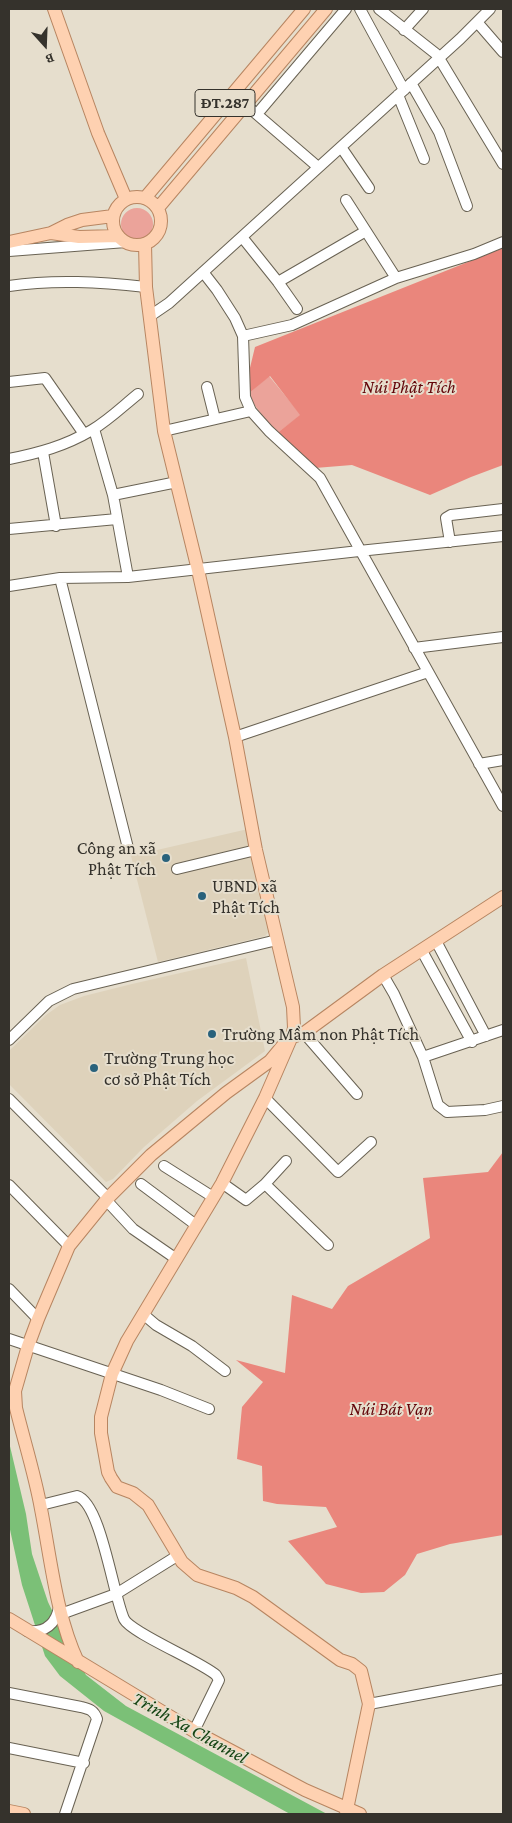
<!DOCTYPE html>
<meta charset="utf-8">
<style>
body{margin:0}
#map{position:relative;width:512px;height:1823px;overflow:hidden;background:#e6decd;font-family:"Crimson Pro",serif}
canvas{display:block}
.frame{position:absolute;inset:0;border:10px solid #35322c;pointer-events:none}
.north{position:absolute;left:20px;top:20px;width:50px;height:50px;-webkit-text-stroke:4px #e6decd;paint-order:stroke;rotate:160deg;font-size:14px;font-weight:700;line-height:20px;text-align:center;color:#35322c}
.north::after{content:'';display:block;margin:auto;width:18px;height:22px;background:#35322c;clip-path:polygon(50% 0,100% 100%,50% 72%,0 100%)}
</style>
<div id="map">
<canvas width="512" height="1823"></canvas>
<div class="frame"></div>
<div class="north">B</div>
</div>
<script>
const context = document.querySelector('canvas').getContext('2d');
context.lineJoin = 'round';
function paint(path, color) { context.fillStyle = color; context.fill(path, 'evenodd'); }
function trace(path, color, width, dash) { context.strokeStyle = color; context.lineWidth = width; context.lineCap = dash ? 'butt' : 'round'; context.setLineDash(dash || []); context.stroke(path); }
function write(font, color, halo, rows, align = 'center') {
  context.font = font + ' "Crimson Pro",serif'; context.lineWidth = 4; context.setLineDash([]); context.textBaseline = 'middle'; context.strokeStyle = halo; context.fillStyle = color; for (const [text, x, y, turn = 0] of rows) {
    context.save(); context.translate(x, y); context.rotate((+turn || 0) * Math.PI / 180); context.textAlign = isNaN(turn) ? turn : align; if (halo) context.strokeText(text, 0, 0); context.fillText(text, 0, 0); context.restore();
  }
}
const built = new Path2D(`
 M248,829L251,843L247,848L250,856L256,862L270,930L265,936L158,962L131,856Z
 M246,958L265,1051L197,1101L144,1147L113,1179L106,1182L9,1084V1051L46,1015L60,1005L84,996L132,984Z`);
const green = new Path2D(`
 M121 224a16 16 0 1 1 32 0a16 16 0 1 1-32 0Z
 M269,376L301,415L276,434L247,395Z`);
const forest = new Path2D(`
 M503,248V465L471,477L430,495L352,465L315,468L276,434L300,415L270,376L247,395L248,376L255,347Z
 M503,1152V1535L450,1544L417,1554L405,1575L384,1592L361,1593L326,1584L288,1541L337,1527L326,1507L277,1504L263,1501L262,1466L237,1459L242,1407L263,1382L236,1360L285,1373L292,1295L332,1309L348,1286L430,1238L423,1178L488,1172Z`);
const water = new Path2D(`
 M9,1442L26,1514L32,1554L48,1602L70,1648L86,1675L126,1706L327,1814H290L104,1711L60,1676L45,1656L22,1585L9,1525Z`);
const minor = new Path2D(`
 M360,9L404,90
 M379,9L440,57
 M477,22L503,52
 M404,30L423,9
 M439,58L503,164
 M411,83L439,132L467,206
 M398,95L424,159
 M246,105L318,167
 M257,114L346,9
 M341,147L369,188
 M346,200L396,278
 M242,237L278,282L297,309
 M9,251L126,242
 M203,272L217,290L235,318L243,336L245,397L251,411L269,431L320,478L503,806
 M278,282L366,231
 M9,286C55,279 100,282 146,287
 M150,316L169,303L460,39L490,9
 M243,336L292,325L396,278L474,254L503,242
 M9,382L45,378L84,434
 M207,387L215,419
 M94,429L113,495L128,577
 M164,431L251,411
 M43,452L56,526
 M9,459C39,453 65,446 92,430C109,420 123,406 138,394
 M113,495L177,482
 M9,529L117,519
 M450,542L446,518L451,515L503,509
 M60,578L128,848
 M9,586L60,578L128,577L359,551L503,536
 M414,648L503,637
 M235,737L428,672
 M479,764L503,760
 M177,869L256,850
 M436,941L486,1036
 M422,951L472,1042
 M383,975L394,994L423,1057L438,1105L447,1112L485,1110L503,1106
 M304,1033L357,1094
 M9,1040L49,1001L73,989L277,940
 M423,1057L503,1030
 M265,1098L338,1172L371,1142
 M9,1099L108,1198
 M164,1166L213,1197
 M222,1183L246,1200L265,1184L286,1161
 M141,1184L196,1225
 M265,1184L328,1245
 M9,1185L69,1246
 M107,1201L133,1229L175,1258
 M9,1289L38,1319
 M143,1314L156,1325L192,1346L225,1371
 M9,1339L161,1390L209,1409
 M41,1505L77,1496C101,1503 113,1595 124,1619C131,1633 200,1661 216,1675L219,1680L194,1731
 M61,1614L116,1594L177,1556
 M27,1631C45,1633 56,1624 59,1607
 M9,1693L81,1707C89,1709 94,1710 97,1719L65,1814
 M369,1704L503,1679
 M9,1748L84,1763`);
const major = new Path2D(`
 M54,9L98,133L126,199
 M113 221a24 24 0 1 1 48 0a24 24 0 1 1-48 0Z
 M145,198L304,9
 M158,208L326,9
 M51,233L79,237L117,236
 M9,242L51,233L67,225L82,220L113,216
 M145,244L146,287L164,431L198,570L235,737L256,850L293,1007L294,1028L292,1036L265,1098L222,1183L127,1341L112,1374L101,1417V1433L108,1472L111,1478L117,1487L133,1493L148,1505L182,1562L197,1575L236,1588L253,1597L340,1660L352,1664L361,1671L369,1704L346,1814
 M9,1619L194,1731L305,1790L360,1814
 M78,1662C56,1615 51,1560 41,1509C35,1475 24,1441 16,1408L15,1391L28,1346L38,1319L69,1246L108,1198L151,1155L226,1093L270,1061L289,1038L304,1033L383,975L503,897
 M9,1811L24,1814`);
const markers = [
 [166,858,5,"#29627c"],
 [202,896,5,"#29627c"],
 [212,1034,5,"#29627c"],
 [94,1068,5,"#29627c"]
];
const shields = [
 [225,103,60]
];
const shieldNames = [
 ["ĐT.287",225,103]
];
const parkNames = [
 ["Núi Phật Tích",409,387],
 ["Núi Bát Vạn",391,1409]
];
const poiNames = [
 ["Công an xã",156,848,"right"],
 ["Phật Tích",156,869,"right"],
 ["UBND xã",212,886],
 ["Phật Tích",212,907],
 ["Trường Mầm non Phật Tích",222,1034],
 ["Trường Trung học",104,1058],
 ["cơ sở Phật Tích",104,1079]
];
const waterNames = [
 ["Trinh Xa Channel",190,1728,29]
];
paint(built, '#ded2bb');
paint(green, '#eba39a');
paint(forest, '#ea867c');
paint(water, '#7bc077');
trace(minor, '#696253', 12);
trace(major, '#b78561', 14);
trace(minor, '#fff', 10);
trace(major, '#fed1b1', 12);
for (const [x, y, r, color] of markers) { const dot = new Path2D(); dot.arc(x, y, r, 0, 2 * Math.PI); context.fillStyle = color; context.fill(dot); trace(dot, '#e6decd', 2); }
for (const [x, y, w] of shields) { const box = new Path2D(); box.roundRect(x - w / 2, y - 13.5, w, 27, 4); context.fillStyle = '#e6decd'; context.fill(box); trace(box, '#35322c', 1); }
write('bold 16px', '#35322c', null, shieldNames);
write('italic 18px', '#63060a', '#e6decd', parkNames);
write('18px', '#35322c', '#e6decd', poiNames, 'left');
write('italic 19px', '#134312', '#e6decd', waterNames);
</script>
